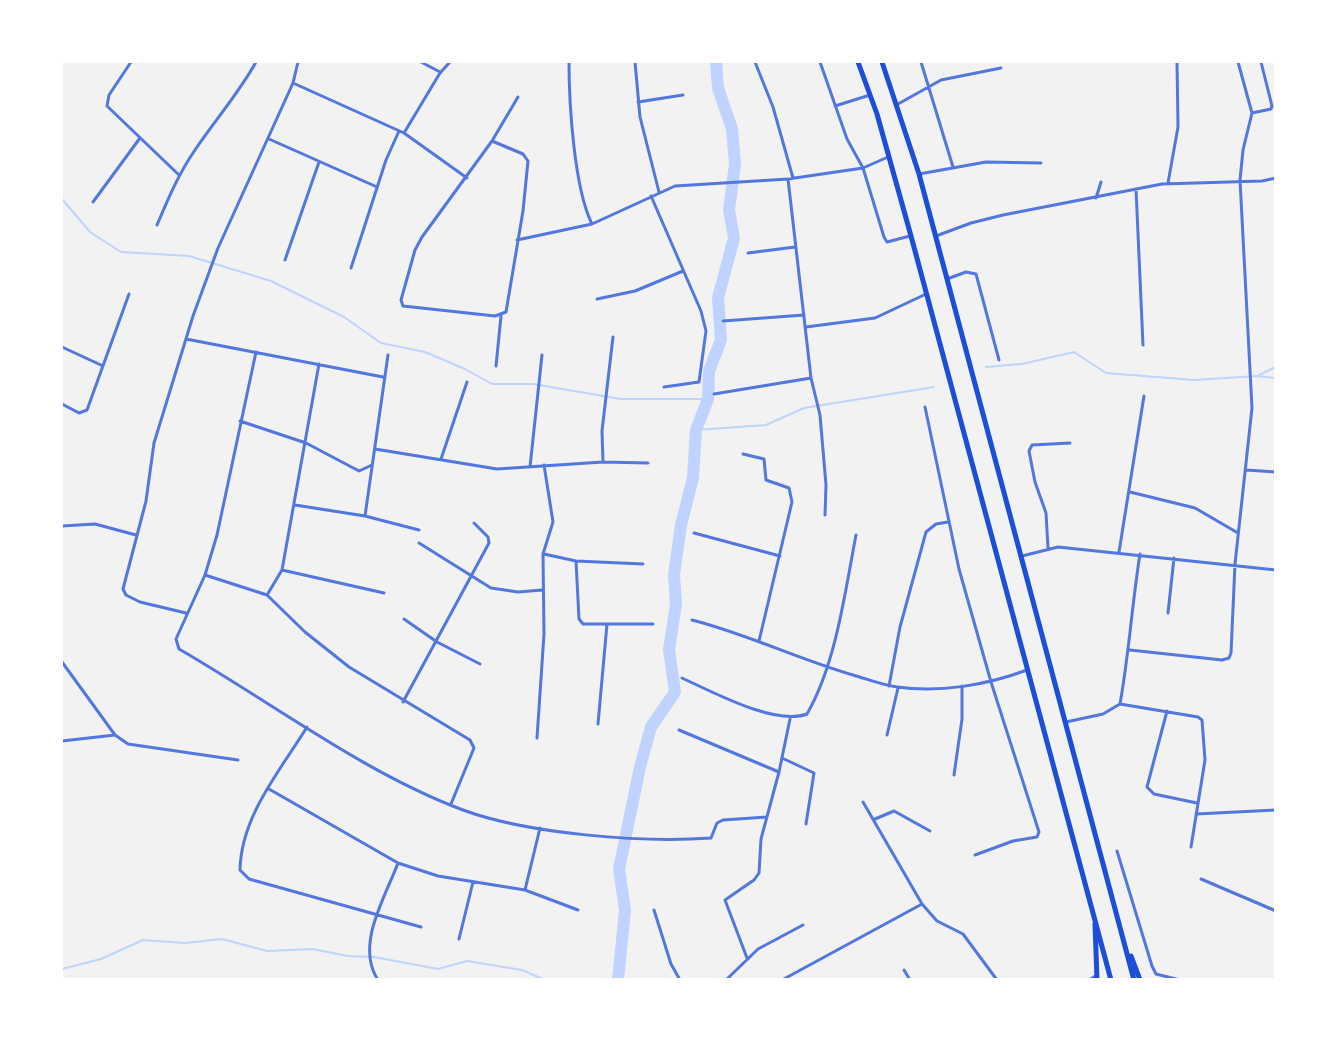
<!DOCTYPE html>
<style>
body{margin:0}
#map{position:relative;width:1337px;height:1041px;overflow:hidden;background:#f2f2f2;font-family:"Crimson Pro",serif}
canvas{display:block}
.frame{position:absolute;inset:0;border:63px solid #fff;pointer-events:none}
</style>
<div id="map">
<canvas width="1337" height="1041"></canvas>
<div class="frame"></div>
</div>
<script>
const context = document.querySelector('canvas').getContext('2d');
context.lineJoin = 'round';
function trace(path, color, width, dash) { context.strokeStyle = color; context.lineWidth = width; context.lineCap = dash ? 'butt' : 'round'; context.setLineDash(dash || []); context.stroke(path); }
const stream = new Path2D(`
 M62,199L90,232L121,252L189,256L271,281L344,317L381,343L425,352L465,369L492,384H533L621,399H708
 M986,367L1022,364L1074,352L1106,373L1194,380L1257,376L1276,378
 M1259,375L1276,367
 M696,430L766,425L804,408L934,387
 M62,969L101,959L143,940L185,943L222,939L267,951L312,949L348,956L374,957L438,969L467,961L522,970L545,980`);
const river = new Path2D(`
 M618,980L625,910L619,869L640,767L651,727L675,692L669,650L676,604L674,575L681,525L693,478L696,430L708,399L709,371L721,340L718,298L734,238L729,210L735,164L732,129L718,88L716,62`);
const minor = new Path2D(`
 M131,62L109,95L107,106L179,175
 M421,62L440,72
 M569,62C569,103 574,188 592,224
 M635,62L640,117L659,192
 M755,62L773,107L793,178
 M820,62L847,139L863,168L884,237L887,242L910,236
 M921,62L953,167
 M1238,62L1252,113
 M293,83L404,133L467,178
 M638,102L683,95
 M898,104L941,80L1001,68
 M835,106L870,95
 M404,133L440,73L450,62
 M269,139L377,187
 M492,141L523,154L528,161L523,211L506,312L495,316L403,306L401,300L415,250L422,237L492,141L518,97
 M919,174L986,162L1041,163
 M788,179L811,378L820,415L826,485L825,515
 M1168,183L1178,127L1177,62
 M1136,189L1143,345
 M651,196L701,311L706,331L699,382L664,387
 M1096,198L1101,182
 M93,202L140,138
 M157,225C168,199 179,173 195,150C215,120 239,93 256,62
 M936,236L971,223L1003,215L1162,184L1262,181L1276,178
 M517,240L592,224L675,186L788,179L863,168L888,157
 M748,253L795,247
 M285,260L319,162
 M351,268L386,160L399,131
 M947,279L966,272L976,274L999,360
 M597,299L635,291L683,271
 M723,321L804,315
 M806,327L875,318L926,294
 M186,339L383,377
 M62,347L103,366
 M256,352L217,535L205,575L176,639L179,649C271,702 364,773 463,810C528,834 642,843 711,838L717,823L723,820L767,817
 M496,366L501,316
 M714,394L811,378
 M62,404L79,413L87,410L129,294
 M925,407L959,569L991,682L1039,832L1037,837L1013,841L975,855
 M240,421L306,443L359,471L372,465
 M375,449L497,469L603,462L648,463
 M743,454L764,459L766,480L789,488L792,502L759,641
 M441,459L467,382
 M603,462L602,431L613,337
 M530,467L542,355
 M1246,470L1276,472
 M1130,492L1195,508L1238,533
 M295,505L365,516L419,530
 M365,516L388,355
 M62,526L95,524L136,535
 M694,533L780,556
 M419,543L491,588L518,592L542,590
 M1048,548L1046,513L1035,482L1029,451L1032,445L1070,443
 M1119,552L1144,396
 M544,554L576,561L643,564
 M1022,556L1058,547L1276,570
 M576,561L579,619L583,624H653
 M282,570L384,593
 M205,575L267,595L305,632L349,667L470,740L474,748L451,804
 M267,595L282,570L319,364
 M186,613L140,602L126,595L123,589L146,501L154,443L193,316L218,248L293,83L298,62
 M1168,613L1174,558
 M404,619L437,642L480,664
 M692,620C747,634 798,659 853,675C867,679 882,685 897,687C940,693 987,685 1027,670
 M1130,650L1222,660L1229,658L1231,653L1235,564L1252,408L1240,180L1243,150L1252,113L1271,109L1272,106L1261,62
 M62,662L115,735
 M682,678C713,692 775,726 807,714C836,664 845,592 856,535
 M889,686L900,627L926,532L936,524L948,522
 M403,702L489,543L488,537L474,523
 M1120,704L1198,717L1202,720L1205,760L1191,847
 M1167,711L1147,787L1154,794L1197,803
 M1066,722L1103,714L1120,704C1129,654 1132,604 1140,554
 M598,724L607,624
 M307,727C280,771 241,816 240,870L249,879L421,927
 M679,730L779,772
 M887,735L898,688
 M537,738L544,634L543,554L553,522L544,465
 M62,741L115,735L128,744L238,760
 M782,758L814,773L806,824
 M954,775L962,719V686
 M269,789L398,863L438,876L525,890L578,910
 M863,802L922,904L937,921L963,934L997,980
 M1196,814L1276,810
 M875,819L894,811L930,831
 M1117,851L1152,966L1156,974L1180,980
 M1201,879L1276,911
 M525,890L540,828
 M654,910L671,964L680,980
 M459,939L473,882
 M747,958L725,900L754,880L759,873L761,839L779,772L790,719
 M904,970L910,980
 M378,980C355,945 385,898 398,863
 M726,980L758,949L803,925
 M782,980L922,904
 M1089,980L1097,975`);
const motorway = new Path2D(`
 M858,62L877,114L911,236L1111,980
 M882,62L919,174L1134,980
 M1095,924L1097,980
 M1131,956L1140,980`);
trace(stream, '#bfd3fe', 2);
trace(river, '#bfd3fe', 12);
trace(minor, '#5277de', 3);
trace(motorway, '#1d4ed8', 5);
</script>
